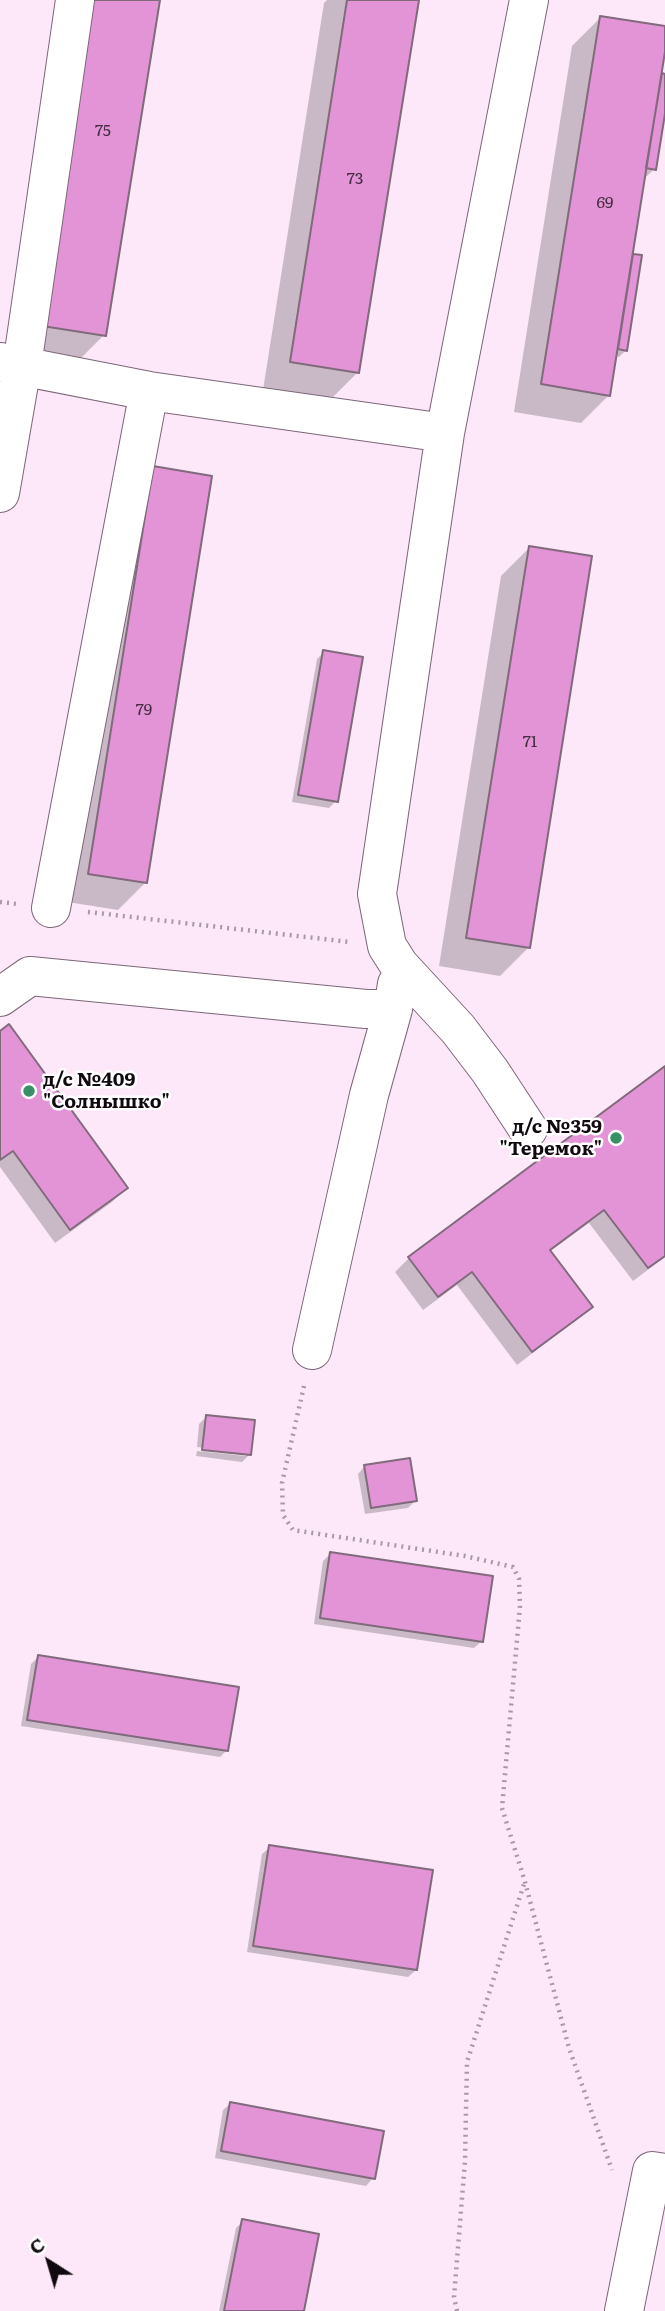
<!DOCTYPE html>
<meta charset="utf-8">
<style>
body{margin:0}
#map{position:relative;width:665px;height:2311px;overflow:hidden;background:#fce8f8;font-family:Literata,serif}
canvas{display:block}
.north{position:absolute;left:14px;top:2227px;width:70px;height:70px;-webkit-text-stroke:5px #fff;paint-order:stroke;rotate:323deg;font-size:19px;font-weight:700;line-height:28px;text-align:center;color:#110910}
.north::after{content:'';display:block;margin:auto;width:24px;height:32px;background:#110910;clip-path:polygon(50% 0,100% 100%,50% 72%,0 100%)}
</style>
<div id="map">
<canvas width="665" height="2311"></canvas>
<div class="north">С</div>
</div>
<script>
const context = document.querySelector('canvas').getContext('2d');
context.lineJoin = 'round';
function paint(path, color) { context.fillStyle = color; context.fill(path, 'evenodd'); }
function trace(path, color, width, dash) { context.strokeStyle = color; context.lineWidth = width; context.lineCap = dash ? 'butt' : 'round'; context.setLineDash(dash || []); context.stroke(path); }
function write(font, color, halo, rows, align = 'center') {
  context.font = font + ' Literata,serif'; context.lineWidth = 5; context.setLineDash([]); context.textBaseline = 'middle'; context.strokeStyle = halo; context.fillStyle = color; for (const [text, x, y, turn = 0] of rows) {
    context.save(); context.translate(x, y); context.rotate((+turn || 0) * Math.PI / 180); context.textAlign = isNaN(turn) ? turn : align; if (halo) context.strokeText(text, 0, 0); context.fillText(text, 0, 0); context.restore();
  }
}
const shadow = new Path2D(`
 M158,0L104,335L76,363L9,352Z
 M327,0H417L358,372L330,400L263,390L324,3Z
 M600,18L665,28L659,78L665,75V103L654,169L647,176L644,175L630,259L634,256L626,350L619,357L615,356L609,395L581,423L514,412L572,46Z
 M153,468L146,882L118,910L61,901Z
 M529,548L528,948L500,976L439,966L501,576Z
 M324,652L336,801L329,808L292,802L317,659Z
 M0,1033L126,1188L112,1202L55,1243L0,1167Z
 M665,1068V1257L633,1281L589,1223L549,1252L590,1306L576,1320L517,1365L457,1285L423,1310L395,1272L409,1258Z
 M206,1417L250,1454L242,1462L196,1456L197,1451L246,1456V1453L197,1447L199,1424Z
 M365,1466L415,1501L408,1508L365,1514L358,1474Z
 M330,1554L482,1641L474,1648L314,1624L323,1561Z
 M38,1657L227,1750L220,1757L21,1726L31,1664Z
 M270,1847L416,1970L408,1977L247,1952L262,1854Z
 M231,2103L373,2178L366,2186L215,2158L223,2110Z
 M243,2221L302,2311H219L236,2228Z`);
const building = new Path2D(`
 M88,0H160L106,336L36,325Z
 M347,0H419L359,373L290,362Z
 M600,16L665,26V52L610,396L541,384Z
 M662,73L665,74V114L656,170L646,168Z
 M633,254L642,255L627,351L618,349Z
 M153,466L212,476L147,883L88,874Z
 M529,546L592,556L530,948L466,938Z
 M323,650L363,657L338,802L298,795Z
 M9,1024L128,1188L70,1230L13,1151L0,1160V1031Z
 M665,1066V1256L648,1268L604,1210L550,1250L593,1307L532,1352L472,1272L438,1297L408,1257Z
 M206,1415L255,1420L251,1455L202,1450Z
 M410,1458L417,1501L371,1508L364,1465Z
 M330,1552L493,1576L483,1642L320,1618Z
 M38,1655L239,1687L228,1751L27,1720Z
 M269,1845L433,1870L417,1970L253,1946Z
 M230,2102L384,2131L375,2179L221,2151Z
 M242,2219L319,2234L304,2311H224Z`);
const path = new Path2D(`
 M0,902L17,904
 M88,912L350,942
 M304,1386L282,1483L283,1515L293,1530L465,1556L513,1567L519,1579L520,1606L502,1808L525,1882L569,2048L612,2170
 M457,2311L454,2297L465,2161L467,2062L524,1884`);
const minor = new Path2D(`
 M0,362L149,391L445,433
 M0,493L22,366L75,0
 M51,908L149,391
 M0,997L30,976L366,1009H393
 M528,1129L490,1071L458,1029L399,965L387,946L377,894L445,433L529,0
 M312,1350L369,1095L393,1009L397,984
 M624,2311L652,2171L665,2173`);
const markers = [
 [29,1091,7,"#389066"],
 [616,1138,7,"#389066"]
];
const numberNames = [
 ["75",103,131],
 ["73",355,179],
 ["69",605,203],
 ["79",144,710],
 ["71",530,742]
];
const poiNames = [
 ["д/с №409",43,1080],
 ["\"Солнышко\"",43,1102],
 ["д/с №359",602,1127,"right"],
 ["\"Теремок\"",602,1149,"right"]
];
paint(shadow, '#0003');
paint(building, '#e294d6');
trace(building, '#806a7c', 2);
trace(minor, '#7c6678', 40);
trace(path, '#a899a6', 4.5, [2, 5]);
trace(minor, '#fff', 38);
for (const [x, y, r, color] of markers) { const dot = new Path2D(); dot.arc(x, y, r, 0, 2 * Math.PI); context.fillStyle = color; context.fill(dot); trace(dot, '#fff', 2.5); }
write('16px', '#452c42', null, numberNames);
write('bold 19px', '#110910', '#fff', poiNames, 'left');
</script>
